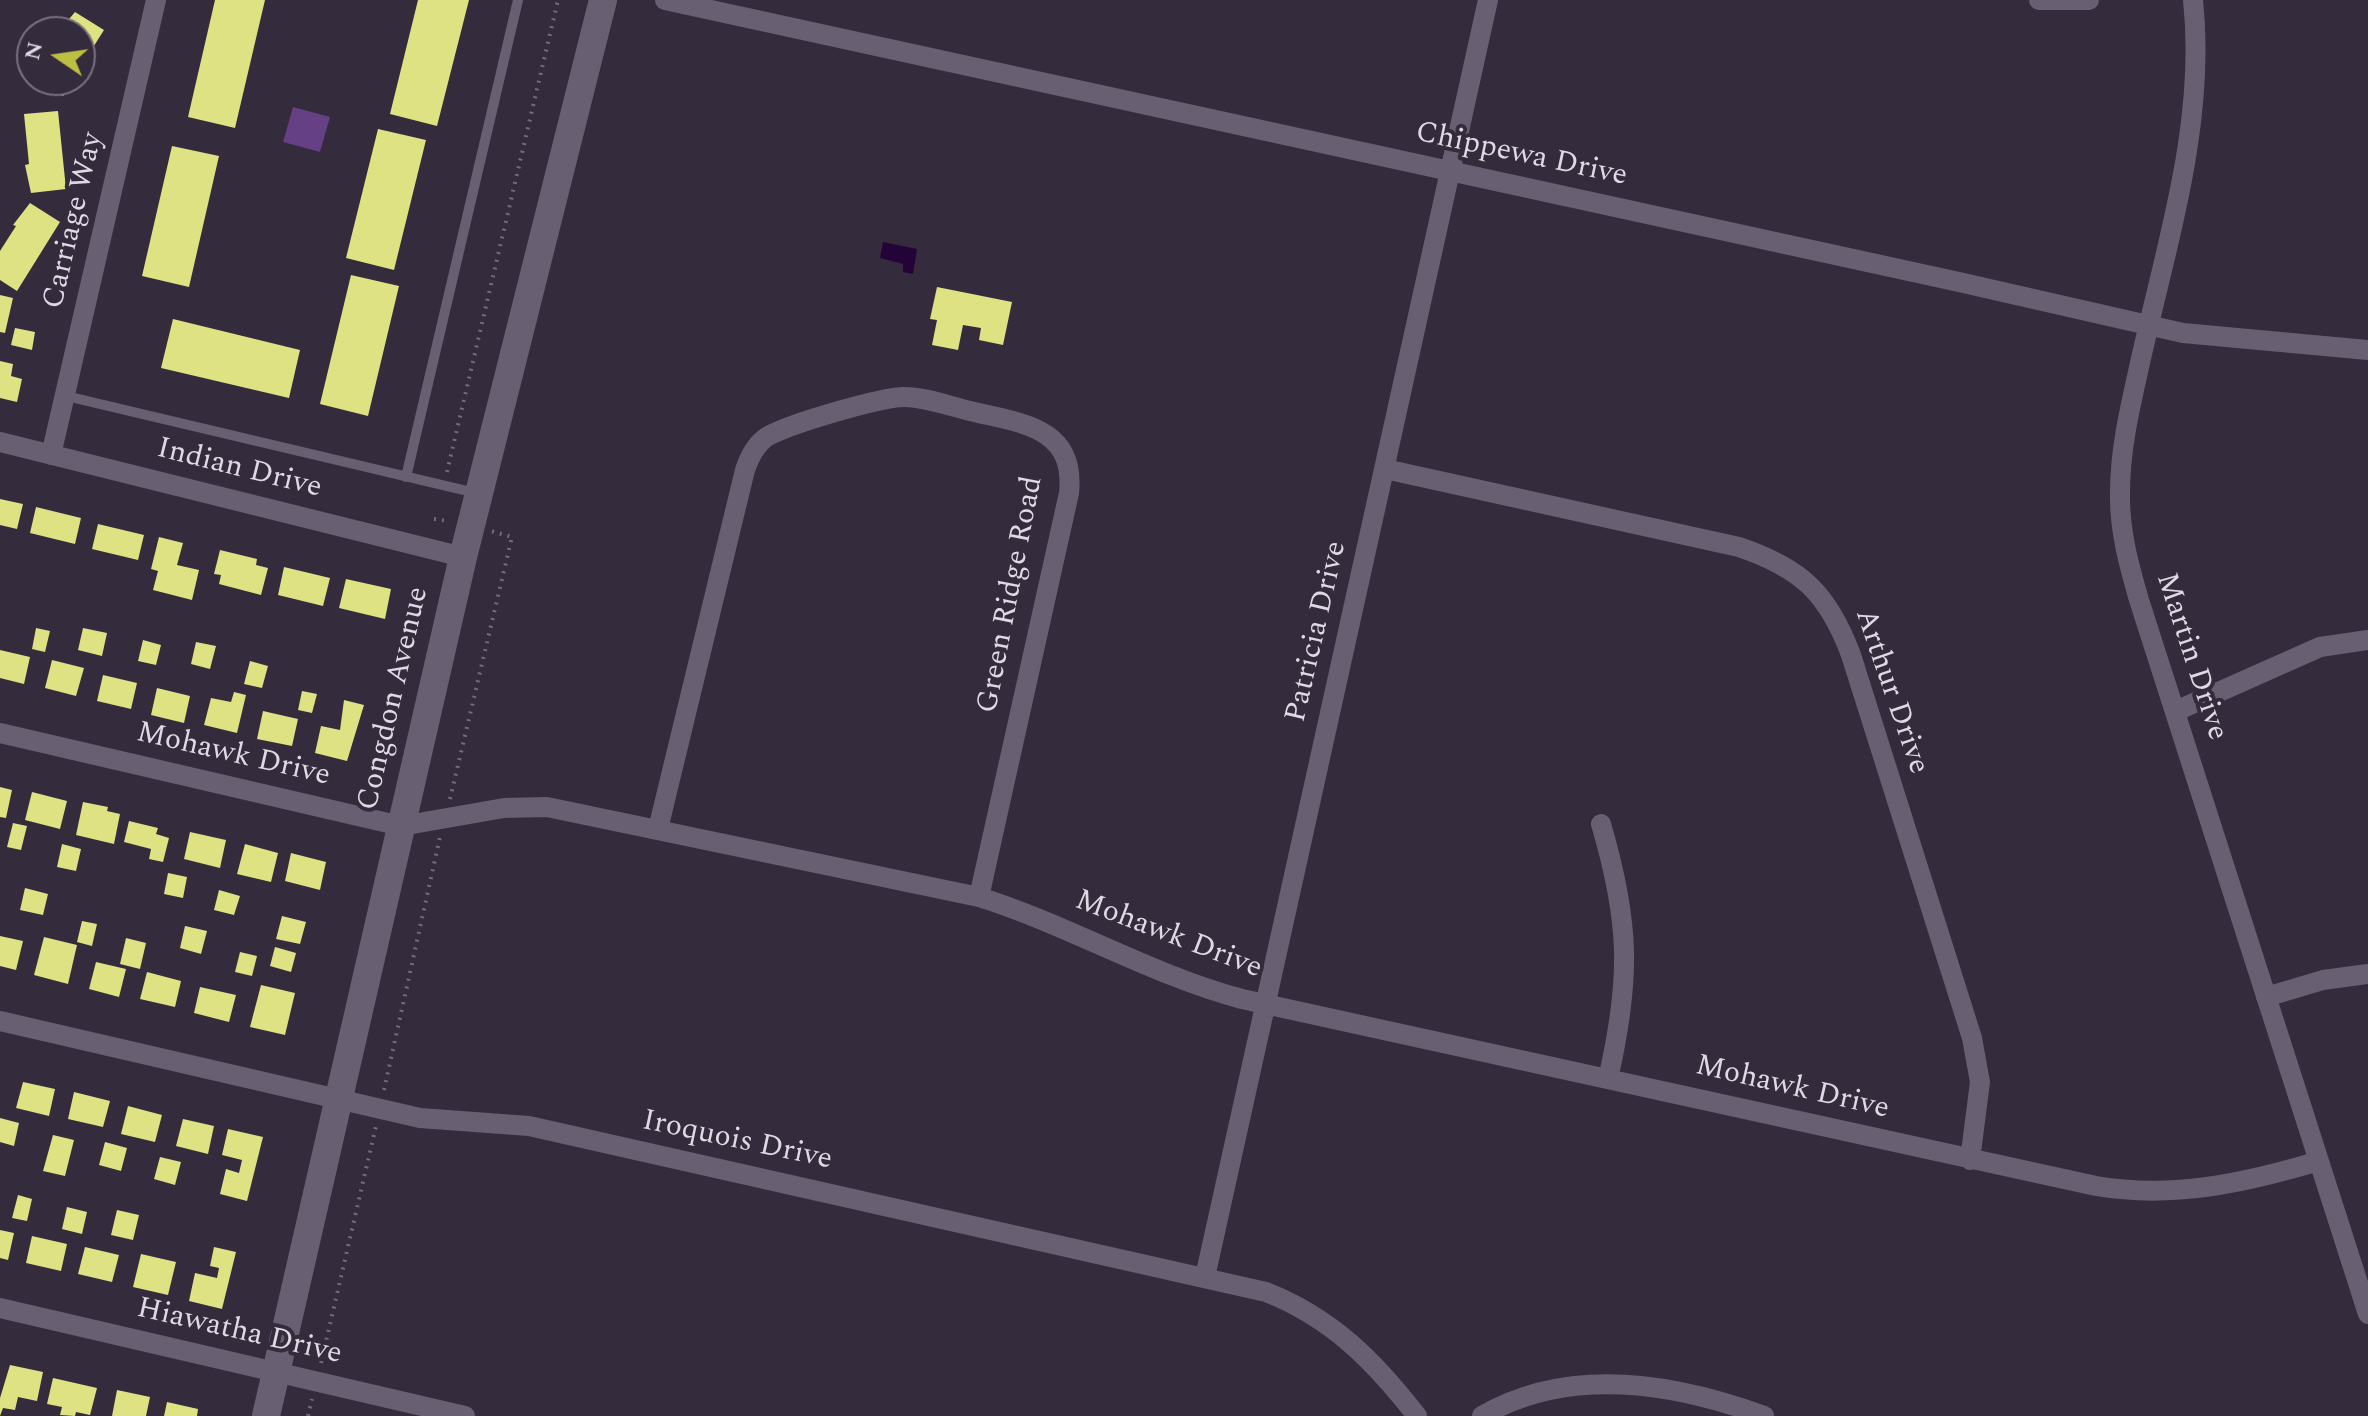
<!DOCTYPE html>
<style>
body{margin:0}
#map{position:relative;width:2368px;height:1416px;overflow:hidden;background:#342b3c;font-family:Spectral,serif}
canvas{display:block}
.north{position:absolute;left:16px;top:16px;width:80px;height:80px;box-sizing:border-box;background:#342b3c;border:2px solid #78717f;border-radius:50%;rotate:283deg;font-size:22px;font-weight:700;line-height:32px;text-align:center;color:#ded9e3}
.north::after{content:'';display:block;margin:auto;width:28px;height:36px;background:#bdbf43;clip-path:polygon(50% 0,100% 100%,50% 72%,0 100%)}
</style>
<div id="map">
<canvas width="2368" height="1416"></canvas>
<div class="north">N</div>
</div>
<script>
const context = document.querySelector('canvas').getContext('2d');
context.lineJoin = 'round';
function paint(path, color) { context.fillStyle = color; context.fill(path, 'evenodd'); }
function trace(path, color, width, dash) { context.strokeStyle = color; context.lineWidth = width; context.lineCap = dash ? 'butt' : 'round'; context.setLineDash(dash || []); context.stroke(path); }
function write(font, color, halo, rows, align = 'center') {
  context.font = font + ' Spectral,serif'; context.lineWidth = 8; context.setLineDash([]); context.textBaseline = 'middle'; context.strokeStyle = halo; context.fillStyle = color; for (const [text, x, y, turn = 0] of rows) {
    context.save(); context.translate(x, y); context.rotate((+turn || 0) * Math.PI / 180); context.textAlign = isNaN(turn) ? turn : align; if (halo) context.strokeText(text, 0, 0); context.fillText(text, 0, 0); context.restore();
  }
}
const green = new Path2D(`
 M293,107L330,117L320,152L283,142Z`);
const water = new Path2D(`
 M883,242L917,249L913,274L903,272V264L880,258Z`);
const building = new Path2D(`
 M215,0H265L235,128L188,117Z
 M418,0H469L437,126L390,114Z
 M75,12L104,30L80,68V32H58Z
 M37,80H73L63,96Z
 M58,111L66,189L31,193L25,165L29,164L24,114Z
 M378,129L426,140L394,270L346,258Z
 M172,146L219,156L189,287L142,276Z
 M30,203L60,222L17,291L0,280V251L16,226L13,225Z
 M351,275L399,286L368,416L320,404Z
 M937,287L1012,302L1003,345L979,340L981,328L963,325L958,350L932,345L937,320L930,319Z
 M0,295L13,298L5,333L0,332Z
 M173,319L300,350L289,398L161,368Z
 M15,328L35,332L32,350L11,345Z
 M0,361L13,364L11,376L22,379L17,402L0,398Z
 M0,499L23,504L17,529L0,525Z
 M36,507L81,518L75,544L30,533Z
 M98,524L144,535L138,560L92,549Z
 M159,537L183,543L177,565L199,570L192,600L153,590L158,571L151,569Z
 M220,550L257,559L256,565L268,568L261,595L219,584L221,575L214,574Z
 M284,567L330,578L323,606L278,595Z
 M346,579L391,589L385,619L339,608Z
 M36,628L50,631L45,652L32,649Z
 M83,628L107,633L102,656L78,650Z
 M143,640L161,645L156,665L138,661Z
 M196,642L216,646L210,669L191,664Z
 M0,650L30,657L24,684L0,678Z
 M52,660L84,668L76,696L45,688Z
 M250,661L268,666L262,688L244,684Z
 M103,675L137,683L131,709L97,701Z
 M157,688L190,696L184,723L151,715Z
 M302,691L317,694L312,713L298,710Z
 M234,692L246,695L237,733L204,725L211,698L231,702Z
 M344,700L364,705L347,761L315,753L321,726L340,730Z
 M263,711L298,719L292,746L257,739Z
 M0,787L12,790L6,818L0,817Z
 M32,792L67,801L60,829L25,820Z
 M83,802L108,807L107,811L120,814L114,844L76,835Z
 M129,821L158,828L156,834L169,838L163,862L149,859L151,849L124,842Z
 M13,823L27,826L21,850L7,847Z
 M190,832L226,840L220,868L184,859Z
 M62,844L81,849L76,871L57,867Z
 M245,844L278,853L271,882L237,874Z
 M291,853L326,862L320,890L285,881Z
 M168,873L187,877L183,898L164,894Z
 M25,888L48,894L43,915L20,910Z
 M219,890L240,896L234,915L214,910Z
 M282,916L306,922L300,944L276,939Z
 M82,921L97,924L92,946L77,942Z
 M185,926L207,931L201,954L180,948Z
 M0,936L23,941L16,970L0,966Z
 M44,937L77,945L68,984L34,975Z
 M126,938L146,943L140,969L120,964Z
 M275,947L296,953L291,972L270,966Z
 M240,952L257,956L252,976L235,972Z
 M96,962L126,969L119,997L89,989Z
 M147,972L181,981L175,1007L140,999Z
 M261,985L295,993L285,1035L250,1027Z
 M200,987L236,995L229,1022L194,1013Z
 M23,1082L55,1089L49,1116L16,1108Z
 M74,1092L110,1101L103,1127L68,1119Z
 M128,1106L162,1115L155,1142L121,1134Z
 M0,1118L19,1123L14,1146L0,1142Z
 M183,1119L214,1126L208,1154L176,1146Z
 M228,1129L263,1137L247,1201L220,1194L226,1169L239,1173L242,1160L222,1155Z
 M53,1135L74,1140L65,1176L43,1171Z
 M105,1142L127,1148L121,1171L99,1165Z
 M160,1157L181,1162L175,1185L154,1179Z
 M18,1195L32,1199L27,1221L12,1218Z
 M67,1207L87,1212L82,1234L62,1229Z
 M117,1210L139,1215L133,1240L111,1235Z
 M0,1230L14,1233L8,1260L0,1258Z
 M32,1236L67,1244L61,1271L26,1263Z
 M85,1247L119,1255L112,1282L78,1274Z
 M214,1247L236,1252L222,1309L189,1301L195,1273L217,1278L219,1268L210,1266Z
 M141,1254L176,1262L168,1295L133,1287Z
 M10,1365L43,1372L37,1401L18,1397L15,1410L3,1408L0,1416V1398Z
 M53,1378L97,1388L90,1415L76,1412L75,1416L60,1415L62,1407L47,1404Z
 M117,1390L150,1397L146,1416H112Z
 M167,1402L198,1409L197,1416H164Z`);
const path = new Path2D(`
 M447,472L558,0
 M434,519L448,521
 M450,799L512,537L491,531
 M384,1090L440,837
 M321,1363L376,1126
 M308,1416L312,1399`);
const lane = new Path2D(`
 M66,396L476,493
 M406,477L518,0`);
const street = new Path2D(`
 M665,0L1959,282L2183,333L2368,350
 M2039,0H2089
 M2193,0C2206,120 2168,239 2142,354C2132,400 2120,445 2120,492C2119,530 2129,565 2139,600L2368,1314
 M0,442L463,557
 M51,455L156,0
 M1385,469L1739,547C1801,568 1828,593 1851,655L1972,1038L1980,1082L1970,1160
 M2176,711L2320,647L2368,640
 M0,733L401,826L504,808L547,807L979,897C1069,925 1151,975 1242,999L2096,1186C2173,1199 2245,1183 2319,1161
 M1601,824C1630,923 1631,978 1608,1079
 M658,829L745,470C749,458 754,447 764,439C779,426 882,397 904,397C925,397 949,406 970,411C1019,423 1076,426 1069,493L979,897
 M2266,997L2323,980L2368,974
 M0,1021L420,1118L529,1126L1266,1292C1332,1318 1374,1361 1417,1416
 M1205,1277L1488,0
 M0,1308L465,1416
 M1482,1416C1570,1365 1674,1383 1764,1416`);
const secondary = new Path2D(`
 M266,1416L463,557L603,0`);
const streetNames = [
 ["Chippewa Drive",1521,156,12],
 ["Carriage Way",75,221,-77],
 ["Indian Drive",239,470,14],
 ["Green Ridge Road",1012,595,-79],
 ["Patricia Drive",1318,632,-77],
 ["Martin Drive",2190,657,72],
 ["Arthur Drive",1890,692,71],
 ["Congdon Avenue",395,699,-77],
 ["Mohawk Drive",233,756,13],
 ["Mohawk Drive",1168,936,21],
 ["Mohawk Drive",1792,1089,13],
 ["Iroquois Drive",737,1142,12],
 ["Hiawatha Drive",239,1333,13]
];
paint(green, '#654084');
paint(water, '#240438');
paint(building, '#dfe282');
trace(path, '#736b79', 4, [2, 6]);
trace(lane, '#695f72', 10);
trace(street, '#695f72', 20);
trace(secondary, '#695f72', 28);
write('30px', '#ded9e3', '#342b3c', streetNames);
</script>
